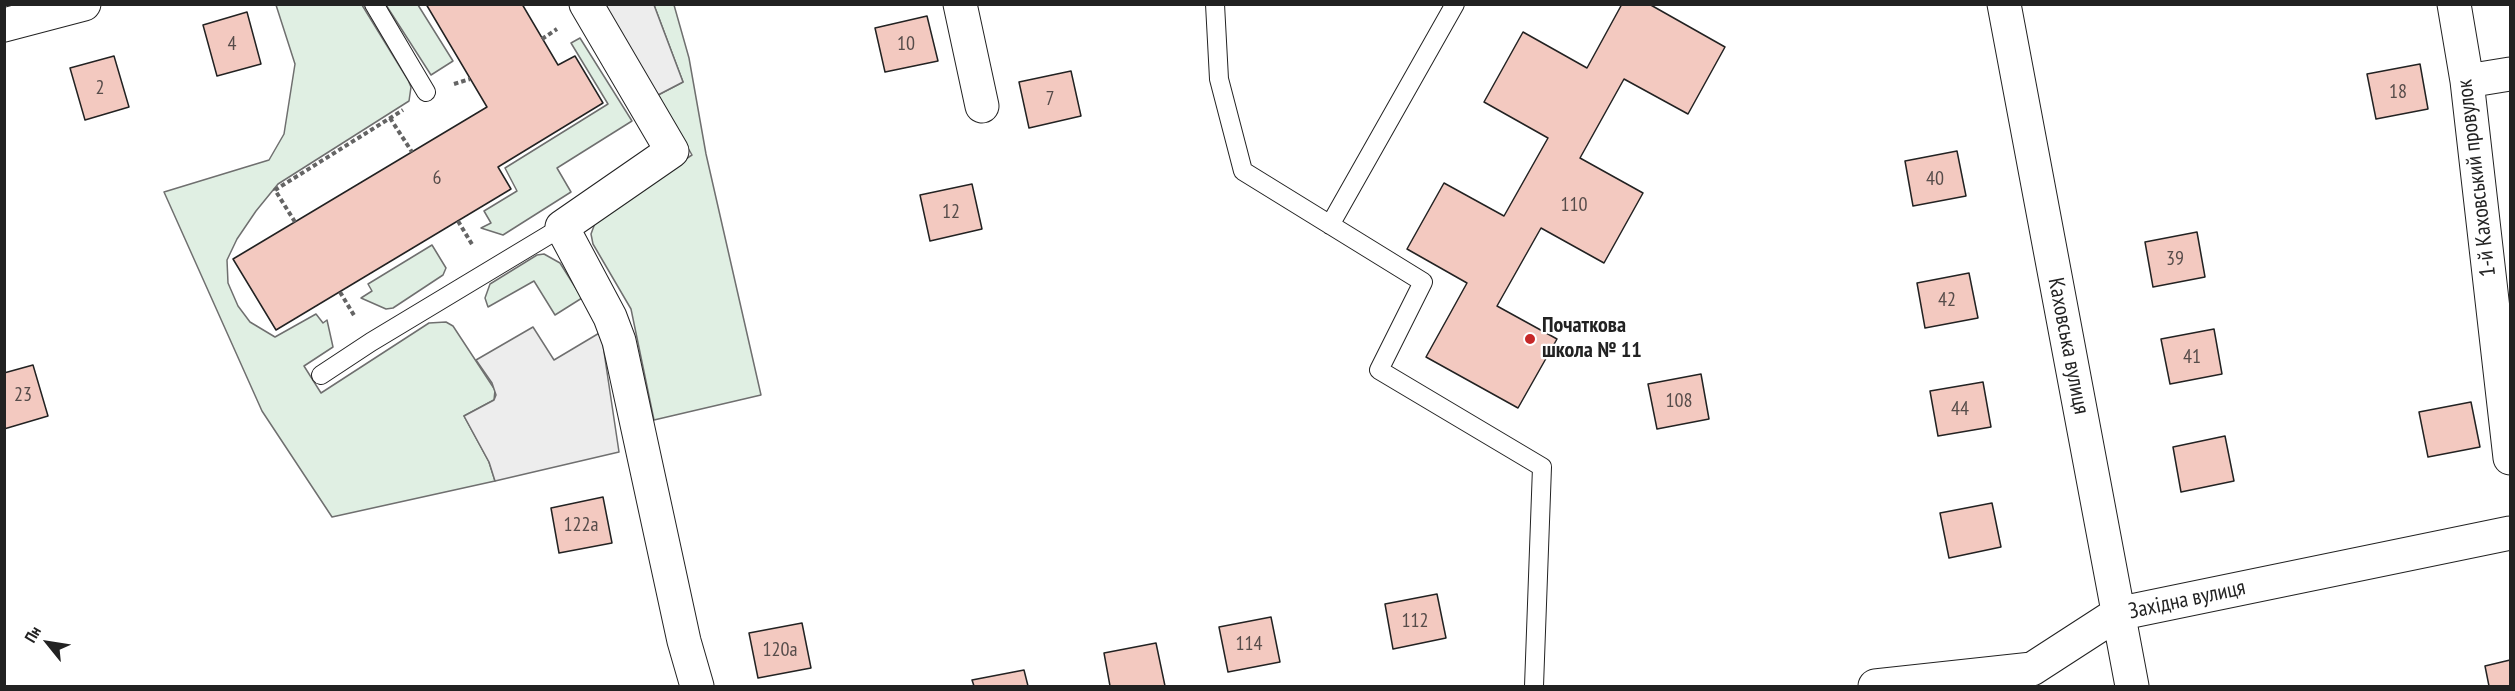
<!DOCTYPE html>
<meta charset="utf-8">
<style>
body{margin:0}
#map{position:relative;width:2515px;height:691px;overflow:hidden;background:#fff;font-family:"PT Sans Narrow",sans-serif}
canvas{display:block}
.frame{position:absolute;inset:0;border:6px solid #222;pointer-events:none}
.north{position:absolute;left:18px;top:613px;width:60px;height:60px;-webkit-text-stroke:4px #fff;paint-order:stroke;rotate:300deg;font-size:16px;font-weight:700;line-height:24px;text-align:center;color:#222}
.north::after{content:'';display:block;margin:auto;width:21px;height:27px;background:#222;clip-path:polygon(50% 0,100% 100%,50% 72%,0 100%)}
</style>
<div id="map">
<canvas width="2515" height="691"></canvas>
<div class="frame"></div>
<div class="north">Пн</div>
</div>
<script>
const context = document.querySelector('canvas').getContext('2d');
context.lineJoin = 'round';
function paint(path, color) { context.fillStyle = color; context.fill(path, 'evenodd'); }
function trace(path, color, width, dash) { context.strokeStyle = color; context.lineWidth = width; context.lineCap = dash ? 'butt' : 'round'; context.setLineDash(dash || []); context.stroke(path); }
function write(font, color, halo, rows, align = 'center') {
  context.font = font + ' "PT Sans Narrow",sans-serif'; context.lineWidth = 4.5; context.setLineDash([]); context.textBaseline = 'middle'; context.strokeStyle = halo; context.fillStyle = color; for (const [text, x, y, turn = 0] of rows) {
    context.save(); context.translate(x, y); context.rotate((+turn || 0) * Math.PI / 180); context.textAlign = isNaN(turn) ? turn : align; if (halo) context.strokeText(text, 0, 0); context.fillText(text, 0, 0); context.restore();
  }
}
const green = new Path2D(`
 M276,5H362L408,80L411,87L409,101L278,184L256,211L237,239L227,260L228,283L238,306L250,322L275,337L316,314L323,323L327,320L333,347L304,366L321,393L429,323L446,322L453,326L495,390L494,400L464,416L489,462L495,481L332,517L262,411L164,192L269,160L284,134L295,64Z
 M386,5H418L453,61L431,75Z
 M654,5H674L689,58L706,154L761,395L654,420L631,309L593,244L591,234L598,215L692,155L658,95L683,82Z
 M580,38L632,121L557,168L571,192L503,235L481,228L491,223L484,211L517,191L505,168L608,104L571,43Z
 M432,245L446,268L443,275L393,308L386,309L361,298L372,291L368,284Z
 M544,254L560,263L582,298L555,315L534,281L488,307L485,298L490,284L537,255Z`);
const parking = new Path2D(`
 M603,5H654L683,82L658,95Z
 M533,327L554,360L601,332L619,452L495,481L489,462L464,416L494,400L496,395L492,383L476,360Z`);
const building = new Path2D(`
 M426,4H522L558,65L575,56L603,103L498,167L511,189L276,330L233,259L487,107Z
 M1622,4H1649L1725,47L1688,114L1624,79L1580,158L1643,193L1604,263L1541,228L1497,306L1557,339L1518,408L1426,357L1467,283L1407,249L1444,183L1504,216L1548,138L1484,102L1523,32L1587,68Z
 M247,12L261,64L217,76L203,25Z
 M927,16L938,61L885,72L875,28Z
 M114,56L129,107L85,120L70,68Z
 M2420,64L2428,109L2376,119L2367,74Z
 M1071,71L1081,116L1029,128L1019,82Z
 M1957,151L1966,196L1913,206L1905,161Z
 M972,184L982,229L930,241L920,195Z
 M2197,232L2205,277L2153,287L2145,242Z
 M1969,273L1978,318L1925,328L1917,283Z
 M2214,329L2222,374L2170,384L2161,339Z
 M33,365L48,416L4,429V373Z
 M1701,374L1709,419L1657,429L1648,384Z
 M1983,382L1991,427L1938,436L1930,391Z
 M2471,402L2480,447L2428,457L2419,412Z
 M2225,436L2234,481L2181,492L2173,447Z
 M603,497L612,543L559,553L551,508Z
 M1992,503L2001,547L1949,558L1940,513Z
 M1437,594L1446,638L1393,649L1385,604Z
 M1271,617L1280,662L1228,672L1219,627Z
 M802,623L811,668L758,678L749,633Z
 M1156,643L1165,686H1110L1104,653Z
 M2510,660V686H2489L2485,666Z
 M1024,670L1028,686H974L972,680Z`);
const path = new Path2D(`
 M542,39L557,29
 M454,84L470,79
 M390,118L412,152
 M458,221L473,246
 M295,222L275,190L403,110
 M340,292L355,317`);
const service = new Path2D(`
 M374,4L426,92
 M1215,4L1219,79L1243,171L1423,282L1379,370L1542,467L1534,686
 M1330,225L1455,4
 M321,375L371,342L562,227`);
const minor = new Path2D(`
 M586,4L672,151L562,227L610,317L619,341L684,641L697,686
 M960,4L982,106
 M2004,4L2132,686
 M2454,4L2467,81L2510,458
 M4,25L84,4
 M2467,81L2510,74
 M1875,686L2032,669L2117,614L2510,533`);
const markers = [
 [1530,339,6,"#c62828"]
];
const numberNames = [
 ["4",232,44],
 ["10",906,44],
 ["2",100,88],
 ["18",2398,92],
 ["7",1050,99],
 ["6",437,178],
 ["40",1935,179],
 ["110",1574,205],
 ["12",951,212],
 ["39",2175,259],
 ["42",1947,300],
 ["41",2192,357],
 ["23",23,395],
 ["108",1679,401],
 ["44",1960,409],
 ["122а",581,525],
 ["112",1415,621],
 ["114",1249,644],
 ["120а",780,650]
];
const streetNames = [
 ["1-й Каховський провулок",2477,178,-97],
 ["Каховська вулиця",2068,346,79],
 ["Західна вулиця",2187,600,-12]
];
const poiNames = [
 ["Початкова",1542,326],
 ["школа № 11",1542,351]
];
paint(green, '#e0efe3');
trace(green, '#6f6f6f', 1.5);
paint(parking, '#ededed');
trace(parking, '#6f6f6f', 1.5);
paint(building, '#f3c9c0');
trace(building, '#222', 1.5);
trace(service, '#222', 20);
trace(minor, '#222', 35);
trace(path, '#646464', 4, [4.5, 3]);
trace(service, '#fff', 18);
trace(minor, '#fff', 33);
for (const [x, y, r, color] of markers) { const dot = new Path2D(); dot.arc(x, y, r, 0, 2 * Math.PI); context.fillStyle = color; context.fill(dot); trace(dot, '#fff', 2); }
write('20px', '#564c4a', null, numberNames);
write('22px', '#222', '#fff', streetNames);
write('bold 22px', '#222', '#fff', poiNames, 'left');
</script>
